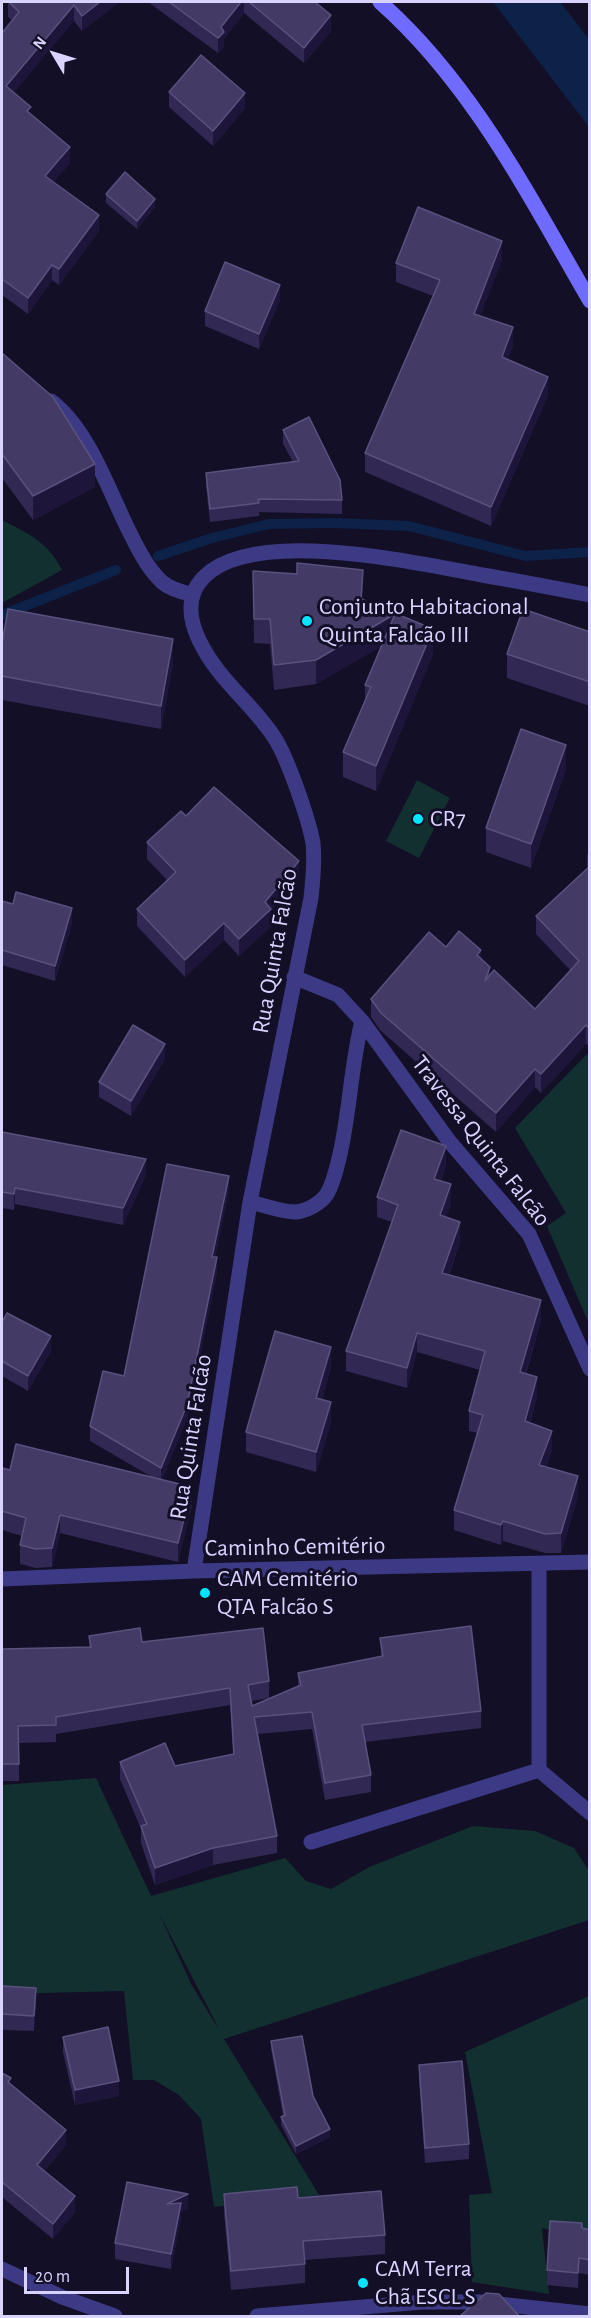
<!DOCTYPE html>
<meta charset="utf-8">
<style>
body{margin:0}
#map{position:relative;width:591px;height:2318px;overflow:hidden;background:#130f26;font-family:"Alegreya Sans",sans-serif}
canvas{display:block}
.frame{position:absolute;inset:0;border:3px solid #d9d4ff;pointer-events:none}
.north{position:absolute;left:24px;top:24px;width:60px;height:60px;-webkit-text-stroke:4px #130f26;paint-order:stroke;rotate:308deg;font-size:16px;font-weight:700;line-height:24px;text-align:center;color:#d9d4ff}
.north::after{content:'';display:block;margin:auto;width:21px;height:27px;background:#d9d4ff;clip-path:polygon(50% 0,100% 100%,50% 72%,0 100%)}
.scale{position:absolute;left:24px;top:2267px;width:105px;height:27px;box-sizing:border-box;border:3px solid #d9d4ff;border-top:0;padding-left:8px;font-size:18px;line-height:21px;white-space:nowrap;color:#d9d4ff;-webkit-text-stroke:4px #130f26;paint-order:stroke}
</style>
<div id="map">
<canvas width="591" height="2318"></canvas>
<div class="frame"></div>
<div class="north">N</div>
<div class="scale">20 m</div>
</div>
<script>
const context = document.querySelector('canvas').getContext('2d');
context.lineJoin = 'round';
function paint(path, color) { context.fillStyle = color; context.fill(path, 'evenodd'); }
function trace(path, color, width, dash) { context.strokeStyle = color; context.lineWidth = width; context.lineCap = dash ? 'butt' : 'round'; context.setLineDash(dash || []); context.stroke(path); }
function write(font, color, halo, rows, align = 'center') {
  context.font = font + ' "Alegreya Sans",sans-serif'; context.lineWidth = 6; context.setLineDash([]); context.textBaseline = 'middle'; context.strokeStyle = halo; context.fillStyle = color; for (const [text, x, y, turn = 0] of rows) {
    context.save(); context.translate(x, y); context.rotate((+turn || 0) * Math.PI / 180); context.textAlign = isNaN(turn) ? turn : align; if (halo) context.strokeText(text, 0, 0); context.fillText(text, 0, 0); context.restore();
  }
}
const green = new Path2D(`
 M2,520C29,534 47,541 62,570L2,603Z
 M417,780L450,798L419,858L386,841Z
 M587,1054L590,1058L589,1324L547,1226L566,1213L515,1128Z
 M96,1778L151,1896L285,1858L306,1881L331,1889L369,1867L473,1826L535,1831L574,1848L589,1871V1920L224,2039L319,2195L214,2207L201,2119L179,2095L154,2080H133L124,1991L2,1994V1785ZM159,1913L218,2027V2028L191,1984Z
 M589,1996V2237L542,2228L549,2294L472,2282L469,2195L492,2193L465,2052Z`);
const water = new Path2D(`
 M493,2H560L589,39V127Z`);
const stream = new Path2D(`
 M158,556L212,538L269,524L334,523L409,526L525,556L590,552
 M2,615L116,570`);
const minor = new Path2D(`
 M51,401C89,430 108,489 129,531C138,549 147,568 162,582C170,589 181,592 191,594
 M294,977L338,995L362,1021L449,1141L529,1234L590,1369
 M250,1202C264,1205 281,1212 296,1212C307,1211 321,1203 327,1194C334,1182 337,1167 340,1154C350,1110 351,1065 362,1021
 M539,1564V1770L590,1813
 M194,1571L250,1202L311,898C313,880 315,861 313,843C309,820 287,756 274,737C251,702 218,680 199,640C189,619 186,595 204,577C254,526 417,563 482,575C518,581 554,588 590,595
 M2,1579L194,1571L590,1562
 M311,1842L539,1770
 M2,2269L62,2297L115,2316
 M257,2316L423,2302H480L590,2314`);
const secondary = new Path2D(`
 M380,2C472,83 529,196 590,301`);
const wall = new Path2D(`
 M8,2H119L82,31L74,21L13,92L70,163L53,182L99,231L59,285L52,280L28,314L2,295V33L12,20L8,17Z
 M148,2H315L331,31L304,63L244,13L224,39V47L218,53Z
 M169,92L245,108L213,146L169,107Z
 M106,194L155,207L137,229L106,203Z
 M502,260L480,316L513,346L508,359L548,395L491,526L365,472V453L433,296L396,282V263Z
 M280,300L259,349L205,326V311Z
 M2,353L95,487L33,520L2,478Z
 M283,430L342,500V514L259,512V516L210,522L206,487V473L293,462L283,444Z
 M253,571L363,599L433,654L376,791L343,777V752L365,700V685L381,646L316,684L274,690L270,644L254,643Z
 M590,632V706L507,678V654Z
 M2,644L173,663L161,729L2,700Z
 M566,769L531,868L486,852V828Z
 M186,816L299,878L271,911V926L239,956L224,940L185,977L137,926V909L167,880L147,859V842Z
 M590,852V1047L586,1044L541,1093L535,1087L496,1132L381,1031L371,1017V999L446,947L481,958L490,975L535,1009L570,970L536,934V916L587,868V855Z
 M2,901L72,923L55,981L2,965Z
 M165,1059L131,1116L99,1097V1082Z
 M2,1132L146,1175L123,1225L15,1204L14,1210L2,1208Z
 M446,1166L441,1181L451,1204L446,1217L460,1242L449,1275L541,1320L526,1374L537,1396L530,1423L552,1450L546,1467L578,1496L561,1553H545L503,1541L501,1545L454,1530V1510L478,1433L469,1431V1411L480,1370L417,1352L407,1388L346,1371V1351L392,1222L377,1217V1197Z
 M229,1190L215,1257L217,1272L187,1419L162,1479L192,1505L178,1562L60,1533L52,1567L36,1568L20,1564V1545L22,1536L2,1530V1468L10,1470L150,1476L90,1441V1426L124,1376Z
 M2,1322L51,1351L28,1391L2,1376Z
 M331,1367L322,1399L331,1422L316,1472L246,1452V1432Z
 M89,1636L142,1642L269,1681V1698L252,1701V1706L298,1686V1673L381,1657L380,1638L481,1711V1728L365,1742L371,1775V1792L325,1800L312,1729L258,1734L277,1836V1853L213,1865L155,1885L141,1843V1829L120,1779V1762L175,1766L233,1754L230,1705L56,1734V1742L19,1743V1781H2V1649L89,1647Z
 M590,1767V1790L588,1789V1769Z
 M2,1986L36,2003L34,2031L2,2030Z
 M63,2037L119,2096L75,2105L63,2052Z
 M271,2041L313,2096L330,2137L296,2154L281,2125V2117L283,2116L271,2049Z
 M419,2065L469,2144V2159L425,2163L419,2080Z
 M2,2073L11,2084L66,2145L44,2171L75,2212L53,2239L2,2197Z
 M224,2194L298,2198L385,2235V2254L305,2260V2283L231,2290L224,2214Z
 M188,2209L181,2212V2218L171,2269L115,2259V2243Z
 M582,2228L590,2230V2275L579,2273L578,2288L547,2285V2270Z`);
const shadedWall = new Path2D(`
 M100,2H119L82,31V16Z
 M241,2H244V13L224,39V47L218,53V38L221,27Z
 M74,5V21L6,102V86Z
 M331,15V31L304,63V48Z
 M245,93V108L213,146V131Z
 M70,147V163L45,192V176Z
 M155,199V207L137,229V221Z
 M99,215V231L59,285V269Z
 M502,241V260L474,333V314Z
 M52,265V280L28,314V298Z
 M280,285V300L259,349V334Z
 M513,327V346L502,376V357Z
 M548,377V395L491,526V507Z
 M95,464V487L33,520V496Z
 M363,570V594L361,623V599Z
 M395,614V639L316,684V660Z
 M433,629V654L376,791V766Z
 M173,639V663L161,729V706Z
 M566,745V769L531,868V844Z
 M299,861V878L271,911V926L239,956V939L265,902Z
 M72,908V923L55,981V966Z
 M224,923V940L185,977V960Z
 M481,950V968L477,955Z
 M586,1025V1044L541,1093V1074Z
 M165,1044V1059L131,1116V1101Z
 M535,1069V1087L496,1132V1113Z
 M446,1146V1166L434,1199V1179Z
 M146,1159V1175L123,1225V1208Z
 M229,1176V1190L212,1271V1257Z
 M451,1184V1204L440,1235V1215Z
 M15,1188V1204L14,1210V1194Z
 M460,1222V1242L442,1293V1273Z
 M217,1257V1272L187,1419L161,1483V1468Z
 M541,1300V1320L520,1392V1372Z
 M417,1333V1352L407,1388V1368Z
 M51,1336V1351L28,1391V1376Z
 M331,1347V1367L316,1418V1398Z
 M537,1377V1396L525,1440V1421Z
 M331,1402V1422L316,1472V1452Z
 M552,1431V1450L539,1484V1465Z
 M578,1476V1496L561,1553V1533Z
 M192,1487V1505L178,1562V1543Z
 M60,1515V1533L52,1567V1548Z
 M503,1521V1541L501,1545V1525Z
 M213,1848V1865L155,1885V1868Z
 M36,1988V2003L34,2031V2016Z
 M119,2081V2096L75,2105V2090Z
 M330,2129V2137L296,2154V2146Z
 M66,2130V2145L37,2180V2165Z
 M188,2194V2209L181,2212V2218L171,2269V2254L167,2204Z
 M75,2196V2212L53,2239V2224Z
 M579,2258V2273L578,2288V2273Z`);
const building = new Path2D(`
 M9,2H100L82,16L74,5L6,86L31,107L27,111L70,147L45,176L99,215L59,269L52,265L28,298L2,279V33L19,12Z
 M169,2H241L221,27L224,32L218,38Z
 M249,2H315L331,15L304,48Z
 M201,55L245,93L213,131L169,92Z
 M125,172L155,199L137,221L106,194Z
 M418,207L502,241L474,314L513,327L502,357L548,377L491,507L365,453L440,280L396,263Z
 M225,262L280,285L259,334L205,311Z
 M2,353L53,397L95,464L33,496L2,454Z
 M309,417L340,480L342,500L258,499L259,503L210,509L206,473L299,461L283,430Z
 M297,563L363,570L361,599L433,629L376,766L343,752L371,687L365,685L395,614L316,660L274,665L270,619H254L253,571L297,574Z
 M8,609L173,639L161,706L2,676V644Z
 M523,609L590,632V682L507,654Z
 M521,729L566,745L531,844L486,828Z
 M214,787L299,861L265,902L271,909L239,939L224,923L185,960L137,909L176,872L147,842L181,811L186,816Z
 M590,866V1029L586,1025L541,1074L535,1069L496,1113L381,1013L371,999L429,932L446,947L459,931L481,950L477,955L490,967L485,981L494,970L535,1009L579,961L536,916Z
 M16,892L72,908L55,966L2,950V901L13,904Z
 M133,1025L165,1044L131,1101L99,1082Z
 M401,1130L446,1146L434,1179L451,1184L440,1215L460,1222L442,1273L541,1300L520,1372L537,1377L525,1421L552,1431L539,1465L578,1476L561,1533L545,1534L503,1521L501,1525L454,1510L483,1415L469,1411L485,1351L417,1333L407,1368L346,1351L398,1205L377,1197Z
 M2,1132L146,1159L123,1208L15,1188L14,1194L2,1192Z
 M167,1164L229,1176L212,1257H217L187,1405L161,1468L90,1426L103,1371L124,1376Z
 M7,1313L51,1336L28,1376L2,1361V1322Z
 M275,1331L331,1347L316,1398L331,1402L316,1452L246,1432Z
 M16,1444L192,1487L178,1543L60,1515L52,1548L36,1549L20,1545L26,1518L2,1511V1468L10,1470Z
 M471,1626L481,1711L362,1725L371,1775L325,1783L312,1712L254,1717L277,1836L213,1848L155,1868L141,1826L147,1824L120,1762L165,1743L175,1766L234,1754L230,1688L56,1717V1725L18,1726L19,1764H2V1649L91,1647L89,1636L140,1628L142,1642L263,1628L269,1681L248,1685L252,1706L301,1685L298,1673L383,1656L380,1638Z
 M2,1986L36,1988L34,2016L2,2014Z
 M108,2027L119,2081L75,2090L63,2037Z
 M302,2036L313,2096L330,2129L296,2146L281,2117L285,2115L271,2041Z
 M462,2061L469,2144L425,2148L419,2065Z
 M2,2073L11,2078L8,2082L66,2130L37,2165L75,2196L53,2224L2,2182Z
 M127,2182L188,2194L167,2204L181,2203L171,2254L115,2243Z
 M297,2187L298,2198L381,2191L385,2235L303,2241L305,2264L231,2271L224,2194Z
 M550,2221L582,2223V2228L590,2230V2260L579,2258L578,2273L547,2270Z
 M486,2293L499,2294L519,2316H460Z`);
const markers = [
 [307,621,6,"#00e5ff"],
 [418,819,6,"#00e5ff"],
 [205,1593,6,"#00e5ff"],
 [363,2283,6,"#00e5ff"]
];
const poiNames = [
 ["Conjunto Habitacional",319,607],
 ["Quinta Falcão III",319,635],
 ["CR7",430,819],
 ["CAM Cemitério",217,1579],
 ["QTA Falcão S",217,1607],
 ["CAM Terra",375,2269],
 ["Chã ESCL S",375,2297]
];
const streetNames = [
 ["Rua Quinta Falcão",275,951,-80],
 ["Travessa Quinta Falcão",481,1141,52],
 ["Rua Quinta Falcão",191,1437,-81],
 ["Caminho Cemitério",295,1547,-1]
];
paint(green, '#12302f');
paint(water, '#0c2248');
trace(stream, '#0c2248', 10);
trace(minor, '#3d3a85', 15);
trace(secondary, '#6f6bff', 15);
paint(wall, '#312854');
paint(shadedWall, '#1d163a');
paint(building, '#433a66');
trace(building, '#5a527e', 1.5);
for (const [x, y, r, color] of markers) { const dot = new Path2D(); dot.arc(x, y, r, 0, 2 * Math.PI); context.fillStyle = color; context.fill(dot); trace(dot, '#130f26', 2); }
write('24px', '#d9d4ff', '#130f26', poiNames, 'left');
write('24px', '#d9d4ff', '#130f26', streetNames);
</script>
